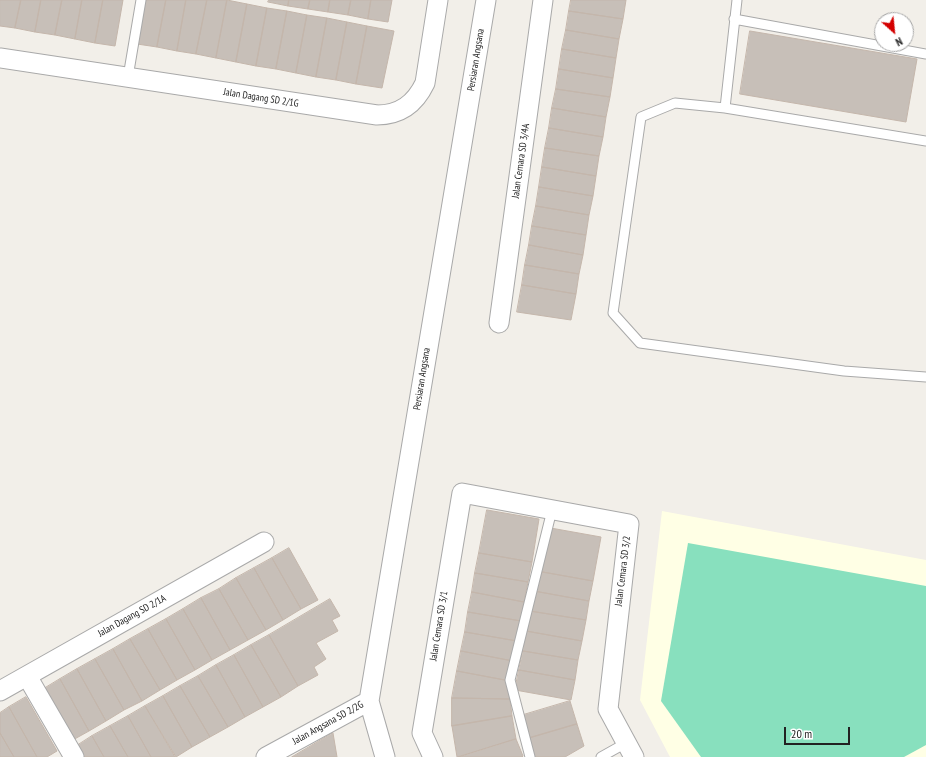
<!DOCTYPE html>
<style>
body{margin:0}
#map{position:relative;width:926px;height:757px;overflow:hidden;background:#f2efe9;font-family:"PT Sans Narrow",sans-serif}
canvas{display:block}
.north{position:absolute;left:874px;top:12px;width:40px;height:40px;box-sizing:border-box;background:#fff;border:1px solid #a7a7a7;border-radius:50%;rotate:153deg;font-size:11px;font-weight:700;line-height:16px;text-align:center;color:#222}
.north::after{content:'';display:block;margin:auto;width:14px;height:18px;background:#d40000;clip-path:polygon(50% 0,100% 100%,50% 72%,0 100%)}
.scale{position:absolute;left:784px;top:727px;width:66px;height:18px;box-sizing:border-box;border:2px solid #222;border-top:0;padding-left:5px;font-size:12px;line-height:14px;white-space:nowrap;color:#222;-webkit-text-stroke:3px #fff;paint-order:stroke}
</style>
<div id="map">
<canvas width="926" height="757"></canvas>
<div class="north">N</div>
<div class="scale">20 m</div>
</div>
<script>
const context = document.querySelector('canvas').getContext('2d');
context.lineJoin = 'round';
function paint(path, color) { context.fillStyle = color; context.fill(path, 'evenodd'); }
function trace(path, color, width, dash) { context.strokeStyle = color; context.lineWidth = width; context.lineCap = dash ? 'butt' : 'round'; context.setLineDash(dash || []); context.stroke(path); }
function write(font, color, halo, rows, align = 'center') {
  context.font = font + ' "PT Sans Narrow",sans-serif'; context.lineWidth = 3.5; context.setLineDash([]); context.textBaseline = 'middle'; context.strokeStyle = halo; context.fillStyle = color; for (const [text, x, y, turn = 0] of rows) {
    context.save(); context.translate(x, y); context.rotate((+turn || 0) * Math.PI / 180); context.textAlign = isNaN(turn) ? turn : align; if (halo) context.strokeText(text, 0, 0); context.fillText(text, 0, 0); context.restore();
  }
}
const education = new Path2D(`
 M662,511L926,560V757H670L640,700Z`);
const pitch = new Path2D(`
 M688,543L926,586V745L904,757H701L661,701Z`);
const building = new Path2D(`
 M0,0H21L15,28L0,26Z
 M21,0H41L35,32L15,28Z
 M41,0H62L55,35L35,32Z
 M62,0H82L75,39L55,35Z
 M82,0H103L95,43L75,39Z
 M103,0H123L115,46L95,43Z
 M145,0H166L157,47L137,44Z
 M166,0H186L177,51L157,47Z
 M186,0H207L196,54L177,51Z
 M207,0H227L216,58L196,54Z
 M227,0L247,4L236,62L216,58Z
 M269,0H289L288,6L268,2Z
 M289,0H310L308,9L288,6Z
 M310,0H330L328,12L308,9Z
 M330,0H351L348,15L328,12Z
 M351,0H371L368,19L348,15Z
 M371,0H392L388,22L368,19Z
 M571,0H626L623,19L569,11Z
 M247,4L267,8L256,66L236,62Z
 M267,8L287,11L276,69L256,66Z
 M287,11L307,15L296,73L276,69Z
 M569,11L623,19L619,39L566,30Z
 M307,15L327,18L316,77L296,73Z
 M327,18L347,22L336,80L316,77Z
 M347,22L367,26L356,84L336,80Z
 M367,26L394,31L382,88L356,84Z
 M566,30L619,39L616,58L562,49Z
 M750,31L917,59L906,122L740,94Z
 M562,49L616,58L613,78L559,69Z
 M559,69L613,78L610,97L556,89Z
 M556,89L610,97L606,117L552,108Z
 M552,108L606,117L603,137L549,128Z
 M549,128L603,137L599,156L545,148Z
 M545,148L599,156L596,176L542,167Z
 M542,167L596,176L593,196L539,187Z
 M539,187L593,196L589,215L536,206Z
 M536,206L589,215L586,235L532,226Z
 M532,226L586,235L583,255L529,245Z
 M529,245L583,255L579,274L525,265Z
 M525,265L579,274L576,294L522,285Z
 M522,285L576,294L571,320L517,312Z
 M487,510L539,519L532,562L479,553Z
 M545,527L601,537L593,581L537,571Z
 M289,548L318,600L301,609L272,558Z
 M479,553L532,562L528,582L475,573Z
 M272,558L301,609L283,620L254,568Z
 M254,568L283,620L266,630L236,578Z
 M537,571L593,581L589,601L534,591Z
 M475,573L528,582L524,602L472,592Z
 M236,578L266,630L248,640L219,589Z
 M219,589L248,640L230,650L201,598Z
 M534,591L589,601L586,620L530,611Z
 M472,592L524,602L521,621L468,612Z
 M201,598L230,650L212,660L183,609Z
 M330,599L340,616L332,620L338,631L316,643L326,659L314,667L318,675L298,686L269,635Z
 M183,609L212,660L195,670L166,619Z
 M530,611L586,620L582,641L526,631Z
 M468,612L521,621L517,641L465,632Z
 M166,619L195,670L177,680L148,629Z
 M148,629L177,680L160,690L130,639Z
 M526,631L582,641L578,660L523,651Z
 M465,632L517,641L513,661L461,651Z
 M269,635L298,686L281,697L251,645Z
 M130,639L160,690L142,701L113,649Z
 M251,645L281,697L263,707L234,655Z
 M113,649L142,701L124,710L95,659Z
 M461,651L513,661L510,681L457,671Z
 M523,651L578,660L575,680L519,670Z
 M234,655L263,707L245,717L216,665Z
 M95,659L124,710L106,721L77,669Z
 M216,665L245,717L228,727L198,676Z
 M77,669L106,721L89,731L60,679Z
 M519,670L575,680L571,700L515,690Z
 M457,671L510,681V699L452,698Z
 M198,676L228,727L210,737L180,686Z
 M60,679L89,731L71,741L42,690Z
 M180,686L210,737L192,747L163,696Z
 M163,696L192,747L176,757L145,706Z
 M26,697L57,751L47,757H37L9,707Z
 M452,698L510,699L512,716L452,726Z
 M570,701L577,724L526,739L520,716Z
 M145,706L175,757H151L128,716Z
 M9,707L37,757H14L0,733V713Z
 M128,716L151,757H128L110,726Z
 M512,716L516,739L457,757L452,726Z
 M577,724L584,746L565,757H532L526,739Z
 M110,726L128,757H104L92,736Z
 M0,733L14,757H0Z
 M333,733L337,757H292Z
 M92,736L104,757H81L75,747Z
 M516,739L523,756L522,757H459Z`);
const lane = new Path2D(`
 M737,0L725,108L926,141
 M734,19L926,54
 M128,77L141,0
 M725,108L675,103L641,117L613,313L640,343L844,371L926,377
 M530,757L510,680L552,510
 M601,757L626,743`);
const street = new Path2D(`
 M0,58L377,115C400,115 415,104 425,83L438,0
 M499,323L543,0
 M27,676L74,757
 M0,691L264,542
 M266,757L369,701
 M385,757L369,701L486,0
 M433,757L422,733L462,493L629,524L608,709L634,757`);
const streetNames = [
 ["Persiaran Angsana",476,60,-81],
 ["Jalan Dagang SD 2/1G",261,98,9],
 ["Jalan Cemara SD 3/4A",521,161,-82],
 ["Persiaran Angsana",422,379,-81],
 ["Jalan Cemara SD 3/2",623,571,-83],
 ["Jalan Dagang SD 2/1A",132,616,-29],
 ["Jalan Cemara SD 3/1",439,626,-81],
 ["Jalan Angsana SD 2/2G",328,723,-29]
];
paint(education, '#ffffe5');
paint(pitch, '#88e0be');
paint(building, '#c7bfb8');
trace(building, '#c4b6ab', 1);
trace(lane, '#a9a9a9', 11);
trace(street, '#a9a9a9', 21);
trace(lane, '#fff', 9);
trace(street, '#fff', 19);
write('10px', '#222', '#fff', streetNames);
</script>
